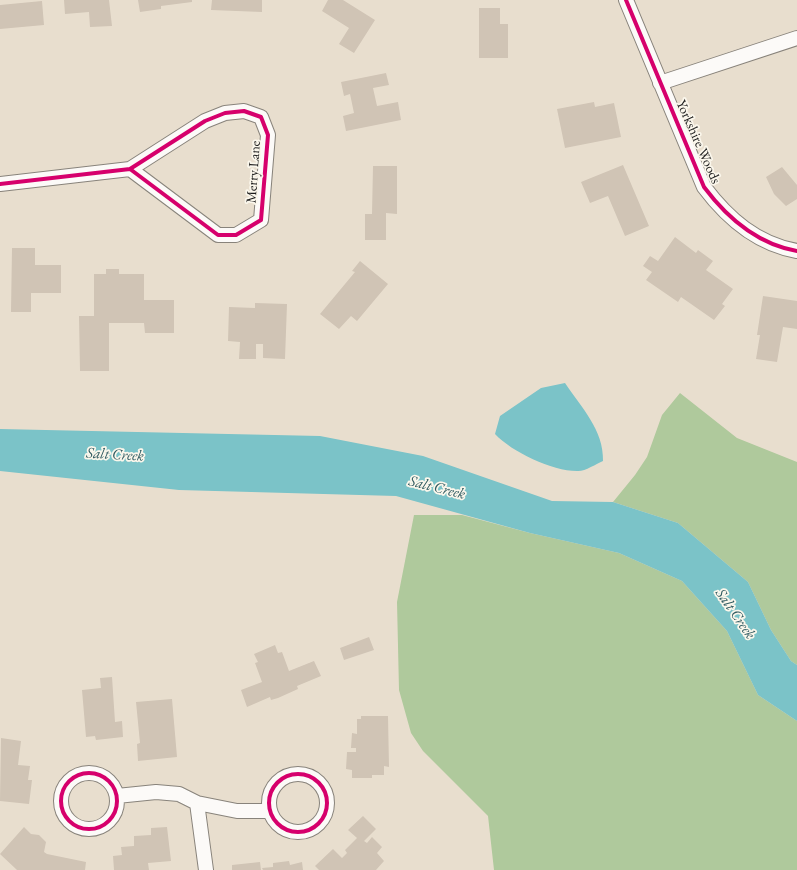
<!DOCTYPE html>
<style>
body{margin:0}
canvas{display:block;background:#e8dece}
</style>
<canvas width="797" height="870"></canvas>
<script>
const context = document.querySelector('canvas').getContext('2d');
context.lineJoin = 'round';
function paint(path, color) { context.fillStyle = color; context.fill(path, 'evenodd'); }
function trace(path, color, width, dash) { context.strokeStyle = color; context.lineWidth = width; context.lineCap = dash ? 'butt' : 'round'; context.setLineDash(dash || []); context.stroke(path); }
function write(font, color, halo, rows, align = 'center') {
  context.font = font + ' "EB Garamond",serif'; context.lineWidth = 3.5; context.setLineDash([]); context.textBaseline = 'middle'; context.strokeStyle = halo; context.fillStyle = color; for (const [text, x, y, turn = 0] of rows) {
    context.save(); context.translate(x, y); context.rotate((+turn || 0) * Math.PI / 180); context.textAlign = isNaN(turn) ? turn : align; if (halo) context.strokeText(text, 0, 0); context.fillText(text, 0, 0); context.restore();
  }
}
const forest = new Path2D(`
 M680,393L737,438L797,462V665L791,661L771,630L748,582L678,523L613,502L635,475L647,457L662,415Z
 M414,515H462L530,533L619,553L682,581L727,631L758,695L797,721V870H494L488,816L423,751L411,733L399,690L397,602Z`);
const water = new Path2D(`
 M565,383C581,407 604,430 603,461C596,464 584,472 577,471C552,471 512,452 495,434L500,416L541,388Z
 M0,429L320,436L423,456L552,501L613,502L678,523L748,582L771,630L791,661L797,665V721L758,695L727,631L682,581L619,553L530,533L396,496L179,490L0,471Z`);
const building = new Path2D(`
 M64,0H109L112,26L90,27L89,12L65,14Z
 M138,0H192V2L161,6V9L140,12Z
 M212,0H262V12L211,10Z
 M328,0H343L375,20L354,53L339,44L349,28L322,11Z
 M42,1L44,25L0,29V5Z
 M479,8H500V24H508V58H479Z
 M386,73L389,85L373,88L377,106L398,102L401,120L346,131L343,116L354,113L350,94L344,96L341,82Z
 M594,102L595,107L614,103L621,137L565,148L557,109Z
 M623,165L649,226L625,236L608,196L590,203L581,182Z
 M373,166H397V214L386,213V240H365V214H372Z
 M782,167L797,185V199L786,206L774,194L766,177Z
 M675,237L696,253L698,250L713,261L706,270L733,289L722,304L725,306L714,320L681,297L678,302L646,280L652,272L643,266L650,256L658,261Z
 M12,248H35V265H61V293H31V312H11Z
 M360,261L388,284L357,321L351,316L339,329L320,314L355,272L352,271Z
 M106,269H119V274H144V300H174V333H145L144,323H109V371H80L79,316H94V274H106Z
 M763,296L797,301V329L783,327L777,362L756,359L760,335H757Z
 M255,303L287,304L285,359L263,358V344H256V359H239L240,342L228,341L229,307L255,308Z
 M369,637L374,650L344,660L340,648Z
 M275,645L278,653L282,652L289,671L314,661L321,676L297,686L298,689L278,698L271,700L270,697L247,707L241,690L262,682L255,663L258,662L254,654Z
 M112,677L115,722L122,721L123,737L96,740L95,736L86,737L82,690L101,688L100,678Z
 M172,699L177,757L138,761L137,744L140,743L136,702Z
 M361,716H388L389,767L384,766V775H372V778H352V770L346,769L347,752H356V748H351L352,733L357,734V719H361Z
 M1,738L21,741L18,765L30,766L28,780H32L29,804L0,801Z
 M363,816L376,829L364,841L367,843L372,837L382,847L377,853L384,861L376,870H319L315,866L333,849L342,858L347,853L345,850L357,838L348,830Z
 M24,827L31,834L39,835L46,842L44,852L47,854L86,862L85,870H17L0,854Z
 M167,827L171,861L148,863L149,870H114L113,856L122,855L121,847L134,846V836L151,835V828Z
 M289,861L290,865L302,862L303,870H263L262,868L273,867V863Z
 M260,862L261,870H232V865Z`);
const minor = new Path2D(`
 M626,0L704,187C728,219 757,244 797,251
 M660,83L797,38
 M0,184L130,169L205,121L225,113L244,111L261,117L268,135L261,220L236,235H218L130,169
 M61 801a28 28 0 1 1 56 0a28 28 0 1 1-56 0Z
 M269 803a29 29 0 1 1 58 0a29 29 0 1 1-58 0Z
 M117,796L156,792L179,794L197,803L237,811H270
 M197,803L206,870`);
const cycleway = new Path2D(`
 M626,0L704,187C728,219 757,244 797,251
 M0,184L130,169L205,121L225,113L244,111L261,117L268,135L261,220L236,235H218L130,169
 M61 801a28 28 0 1 1 56 0a28 28 0 1 1-56 0Z
 M269 803a29 29 0 1 1 58 0a29 29 0 1 1-58 0Z`);
const streetNames = [
 ["Yorkshire Woods",698,142,66],
 ["Merry Lane",254,172,-86]
];
const waterNames = [
 ["Salt Creek",115,455,3],
 ["Salt Creek",437,488,14],
 ["Salt Creek",735,614,55]
];
paint(forest, '#afc99c');
paint(water, '#7bc3c8');
paint(building, '#d0c4b5');
trace(minor, '#88837b', 16);
trace(minor, '#fcfaf8', 14);
trace(cycleway, '#d6006c', 4);
write('14px', '#1c1c1c', '#fbf7ec', streetNames);
write('italic 15px', '#2f5a60', '#fbf7ec', waterNames);
</script>
